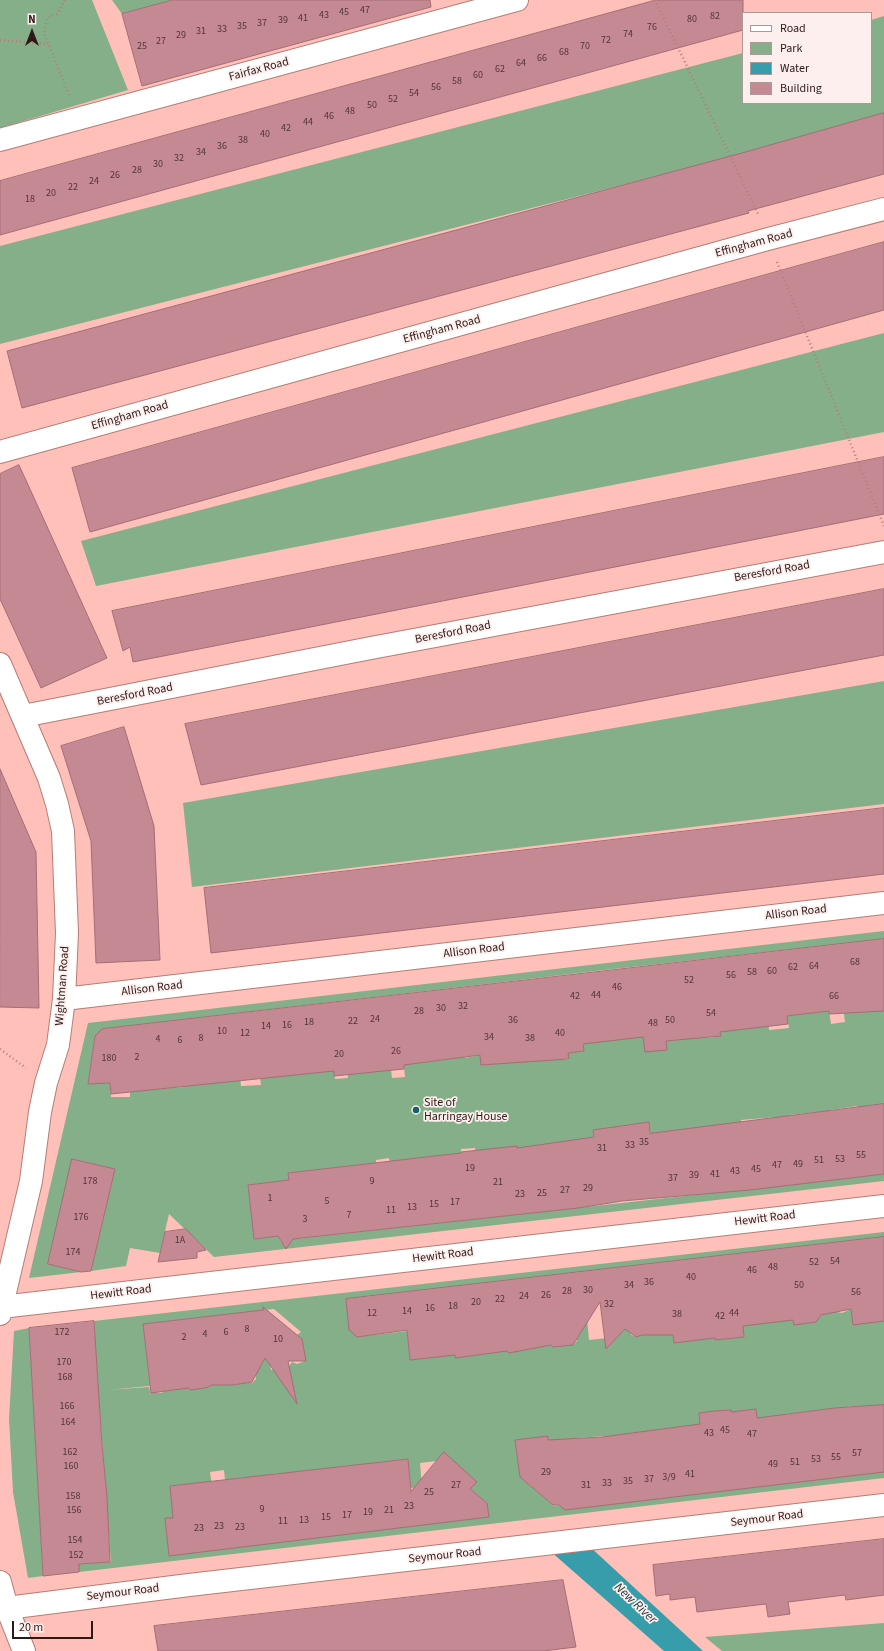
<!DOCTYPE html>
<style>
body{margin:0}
#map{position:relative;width:884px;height:1651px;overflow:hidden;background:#fec0b8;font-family:"Source Sans 3",sans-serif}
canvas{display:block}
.legend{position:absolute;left:742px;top:12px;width:130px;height:92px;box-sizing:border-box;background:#fcefed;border:1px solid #aa9997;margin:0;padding:5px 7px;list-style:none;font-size:12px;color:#2e1815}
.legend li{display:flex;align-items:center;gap:8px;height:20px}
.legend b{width:20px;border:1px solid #aa9997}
.north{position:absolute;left:12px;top:12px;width:40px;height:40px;-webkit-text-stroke:3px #fcefed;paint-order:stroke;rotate:0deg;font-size:11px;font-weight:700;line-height:16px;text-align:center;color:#2e1815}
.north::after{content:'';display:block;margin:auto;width:14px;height:18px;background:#2e1815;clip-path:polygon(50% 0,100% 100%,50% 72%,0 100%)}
.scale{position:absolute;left:12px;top:1621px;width:81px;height:18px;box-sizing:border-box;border:2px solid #2e1815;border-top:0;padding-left:5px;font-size:12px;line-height:14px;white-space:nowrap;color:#2e1815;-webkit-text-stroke:3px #fcefed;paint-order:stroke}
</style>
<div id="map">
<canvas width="884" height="1651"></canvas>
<ul class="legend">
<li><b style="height:5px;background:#fff"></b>Road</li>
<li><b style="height:11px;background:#84af88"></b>Park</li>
<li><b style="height:11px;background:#389daa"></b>Water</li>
<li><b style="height:11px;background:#c48993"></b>Building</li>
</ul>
<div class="north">N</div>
<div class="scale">20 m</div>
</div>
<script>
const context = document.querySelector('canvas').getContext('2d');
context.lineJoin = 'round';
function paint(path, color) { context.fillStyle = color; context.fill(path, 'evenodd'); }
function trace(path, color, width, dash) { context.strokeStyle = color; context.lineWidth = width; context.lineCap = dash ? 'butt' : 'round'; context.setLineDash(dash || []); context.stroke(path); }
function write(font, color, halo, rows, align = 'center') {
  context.font = font + ' "Source Sans 3",sans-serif'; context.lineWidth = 3.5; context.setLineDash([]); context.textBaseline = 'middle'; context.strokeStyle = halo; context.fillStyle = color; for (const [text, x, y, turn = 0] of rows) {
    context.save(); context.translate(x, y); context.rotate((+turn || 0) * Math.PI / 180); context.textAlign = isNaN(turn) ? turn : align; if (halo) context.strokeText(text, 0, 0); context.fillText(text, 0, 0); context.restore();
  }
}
const green = new Path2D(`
 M0,0H92L128,90L0,128Z
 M112,0H173L122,14Z
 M884,16V118L0,344V246L743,53V103H871V20Z
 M884,333V432L96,586L81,541Z
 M884,681V804L192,887L183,803Z
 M884,931V939L604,970L102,1029L95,1036L88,1084L110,1083L111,1097H130V1092L157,1058L160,1089L185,1087L183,1061L238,1055L241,1086L261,1085L260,1078L330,1039L335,1079L348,1078L347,1070H391L392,1078L405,1077L401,1033L420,1063L451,1059L447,1027L461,1026L465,1058L480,1055L481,1065L561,1057L562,1060H569L568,1053L584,1051L581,1020L622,1007L667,1050L666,1041L679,1040L674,1001L706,1032L707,1038L721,1036L716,997L765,991L769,1030L789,1028L787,1016L829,1011L831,1024L845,1022L840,983L884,1011V1104L871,1106L860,1137L857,1106L830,1110L834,1141L817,1112L789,1115L792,1147H779L776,1117L741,1120L744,1153L654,1164L649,1122L620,1126L625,1166L593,1130L594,1141L479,1184L475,1148L461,1149V1154L404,1160L393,1193L389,1158L376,1160V1163L288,1173L289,1180L248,1185L254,1239L278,1236L281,1242L295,1236L296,1239L884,1174V1181L214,1257L169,1214L160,1253L130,1248L126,1266L91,1271L115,1169L73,1159L48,1264L81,1272L29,1278L88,1023Z
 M884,1232V1237L346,1299L357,1337L407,1331L410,1360L437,1357L451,1325L455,1358L507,1350L512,1353L518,1348L528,1350L530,1348L551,1345L553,1347H559L560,1344L573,1345L577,1341L573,1310L586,1308L589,1340L617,1337H618L614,1305L627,1303L631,1335L636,1337L642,1334L655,1335L668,1299L674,1343L687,1341L710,1294L715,1340L744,1337L738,1291L792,1309L794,1324L811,1323L815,1316H821L823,1313L833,1280L837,1312L842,1313L849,1310L884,1308V1405L859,1436L856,1406L785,1414L788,1445L757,1418L756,1409L742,1411L736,1452L731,1410L699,1413L704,1455L674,1428L659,1429L663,1460L647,1432L618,1435L622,1464L607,1465L604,1436L576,1438L552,1469L548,1437L515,1440L520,1477L554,1506L884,1471V1478L79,1572V1564L111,1562L99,1400L67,1386L98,1383L96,1355L65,1357L63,1340L95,1338L94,1321ZM274,1309L301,1332L297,1335L298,1346H303L305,1361L297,1364L292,1362L289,1366V1368L271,1370L268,1350L252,1348L256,1379L252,1383L240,1382L238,1385H211L210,1388H204L202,1386L164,1390L162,1393L151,1392V1395L149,1387L106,1390L150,1386L143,1324ZM408,1459L411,1488L422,1487L420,1463L436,1461L476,1482L470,1489L487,1503L169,1556L165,1518H173L170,1486L197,1483L200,1507L214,1501L210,1472L224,1470L225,1480L245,1477L249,1511L254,1477L280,1473L283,1504L299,1503L296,1472L324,1469L328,1500L338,1467L366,1464L370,1495L383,1493L379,1462Z
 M29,1328L43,1576L28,1578L13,1492L9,1419L14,1331Z
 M884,1623V1651H722L705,1637Z`);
const water = new Path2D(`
 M588,1545L703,1651H664L549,1550Z`);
const building = new Path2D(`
 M173,0H430L431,7L142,86L122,14Z
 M656,0H743V30L0,235V181Z
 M884,113V174L748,211L749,213L22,408L7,351L742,153Z
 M884,242V310L90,532L72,468Z
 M884,457V514L133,662L130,647L123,651L112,611Z
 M19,465L107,658L41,688L0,599V474Z
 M884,589V655L201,785L185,724Z
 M124,727L154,826L160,960L96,963L91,841L61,746Z
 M0,769L36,852L39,1008L0,1007Z
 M884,808V874L211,953L204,888Z
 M884,939V1011L829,1014V1011L787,1016L788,1024L720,1032L721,1036L666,1041L667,1050L645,1052L643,1037L583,1044L584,1051L568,1053L569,1059L481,1065L480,1055L404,1065V1069L334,1076V1071L111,1094L110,1083L88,1084L95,1036L102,1029Z
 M884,1104V1174L750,1190L622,1201L578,1208L293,1239L286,1249L278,1236L254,1239L248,1185L289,1180L288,1173L461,1153V1152L517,1146V1148L594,1137L593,1130L649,1122L650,1133Z
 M72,1159L115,1169L91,1271L81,1272L48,1264Z
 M186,1229L206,1250L197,1252V1258L158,1262L165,1232Z
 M884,1237V1321L853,1325L851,1309L821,1315L816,1322L794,1325L793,1320L743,1326L744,1337L715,1340V1338L674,1343L673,1335H642L636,1337L625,1329L606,1349L600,1302L573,1345L553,1347L551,1345L509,1353L507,1351L455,1358V1355L410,1360L407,1330L357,1337L349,1330L346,1299Z
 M263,1307L302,1339L306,1361H288L297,1404L265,1358L252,1382L233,1385H211L210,1387L191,1390L188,1388L151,1393L143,1324L263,1310Z
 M94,1321L102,1445L107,1497L110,1562L79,1564V1572L43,1576L29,1328Z
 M884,1405V1472L565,1510L559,1505H553L520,1477L515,1440L548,1436V1440L602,1437L700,1424L699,1413L715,1411L731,1410V1412L756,1409L757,1418L835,1408Z
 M444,1452L477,1482L470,1489L487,1503L489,1517L169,1556L165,1518H173L170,1486L408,1459L411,1491Z
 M884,1539V1595L846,1600L845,1595L788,1602L790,1614L768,1617L766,1604L697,1612L695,1597L670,1600V1594L656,1596L653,1565Z
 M563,1580L576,1647L543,1651H158L154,1626Z`);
const path = new Path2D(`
 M65,0L57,14L47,18L44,33L69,95
 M655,0L759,216
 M0,40L48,44
 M777,262L884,526
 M0,1049L26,1068`);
const minor = new Path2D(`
 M0,140L517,0
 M0,452L768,239L884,209
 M23,716L371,648L884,552
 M64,999L884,903
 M1,1307L884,1206
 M7,1608L189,1585L884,1505`);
const secondary = new Path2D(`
 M0,664L49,778L57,804L63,831L67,933L64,999L58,1045L46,1083L40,1112L31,1181L0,1314
 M0,1582L7,1608L24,1651`);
const markers = [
 [416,1110,4,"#12616a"]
];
const numberNames = [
 ["47",365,11],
 ["45",344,13],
 ["43",324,16],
 ["82",715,17],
 ["41",303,19],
 ["80",692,20],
 ["39",283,21],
 ["37",262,24],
 ["35",242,27],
 ["76",652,28],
 ["33",222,30],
 ["31",201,32],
 ["74",628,35],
 ["29",181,36],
 ["72",606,41],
 ["27",161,42],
 ["25",142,47],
 ["70",585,47],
 ["68",564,53],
 ["66",542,59],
 ["64",521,64],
 ["62",500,70],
 ["60",478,76],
 ["58",457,82],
 ["56",436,88],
 ["54",414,94],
 ["52",393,100],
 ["50",372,106],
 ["48",350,112],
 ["46",329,117],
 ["44",308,123],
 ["42",286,129],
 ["40",265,135],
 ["38",243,141],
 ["36",222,147],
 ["34",201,153],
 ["32",179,159],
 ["30",158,165],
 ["28",137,171],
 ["26",115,176],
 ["24",94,182],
 ["22",73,188],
 ["20",51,194],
 ["18",30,200],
 ["68",855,963],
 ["64",814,967],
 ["62",793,968],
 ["60",772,972],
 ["58",752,973],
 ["56",731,976],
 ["52",689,981],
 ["46",617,988],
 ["44",596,996],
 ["42",575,997],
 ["66",834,997],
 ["32",463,1007],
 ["30",441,1009],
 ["28",419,1012],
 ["54",711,1014],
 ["24",375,1020],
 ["36",513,1021],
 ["50",670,1021],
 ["22",353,1022],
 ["18",309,1023],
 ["48",653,1024],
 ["16",287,1026],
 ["14",266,1027],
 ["10",222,1032],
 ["12",245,1034],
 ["40",560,1034],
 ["34",489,1038],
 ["8",201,1039],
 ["38",530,1039],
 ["4",158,1040],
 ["6",180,1041],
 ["26",396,1052],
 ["20",339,1055],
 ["2",137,1058],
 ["180",109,1059],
 ["35",644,1143],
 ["33",630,1146],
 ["31",602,1149],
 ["55",861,1156],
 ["53",840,1160],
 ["51",819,1161],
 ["49",798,1165],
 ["47",777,1166],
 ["19",470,1169],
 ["45",756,1170],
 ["43",735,1172],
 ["41",715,1175],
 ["39",694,1176],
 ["37",673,1179],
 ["178",90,1182],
 ["9",372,1182],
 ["21",498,1183],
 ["29",588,1189],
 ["27",565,1191],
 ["25",542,1194],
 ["23",520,1195],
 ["1",270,1199],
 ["5",327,1202],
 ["17",455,1203],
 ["15",434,1205],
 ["13",412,1208],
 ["11",391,1211],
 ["7",349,1216],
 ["176",81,1218],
 ["3",305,1220],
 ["1A",180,1241],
 ["174",73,1253],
 ["54",835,1262],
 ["52",814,1263],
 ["48",773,1268],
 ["46",752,1271],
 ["40",691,1278],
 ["36",649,1283],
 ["34",629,1286],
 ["50",799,1286],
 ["30",588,1291],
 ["28",567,1292],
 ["56",856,1293],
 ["26",546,1296],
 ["24",524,1297],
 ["22",500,1300],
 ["20",476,1303],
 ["32",609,1305],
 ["18",453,1307],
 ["16",430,1309],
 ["14",407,1312],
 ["12",372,1314],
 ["44",734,1314],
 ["38",677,1315],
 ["42",720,1317],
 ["8",247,1330],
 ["172",62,1333],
 ["6",226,1333],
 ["4",205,1335],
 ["2",184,1338],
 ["10",278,1340],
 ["170",64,1363],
 ["168",65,1378],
 ["166",67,1407],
 ["164",68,1423],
 ["45",725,1431],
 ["43",709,1434],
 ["47",752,1435],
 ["162",70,1453],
 ["57",857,1454],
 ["55",836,1458],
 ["53",816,1460],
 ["51",795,1463],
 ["49",773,1465],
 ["160",71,1467],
 ["29",546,1473],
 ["41",690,1475],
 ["3/9",669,1478],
 ["37",649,1480],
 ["35",628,1482],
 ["33",607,1484],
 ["27",456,1486],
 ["31",586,1486],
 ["25",429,1493],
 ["158",73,1497],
 ["23",409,1507],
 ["9",262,1510],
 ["156",74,1511],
 ["21",389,1511],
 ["19",368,1513],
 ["17",347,1516],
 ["15",326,1518],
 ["13",304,1521],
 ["11",283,1522],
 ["23",219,1527],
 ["23",240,1528],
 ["23",199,1529],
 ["154",75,1541],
 ["152",76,1556]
];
const streetNames = [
 ["Fairfax Road",259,70,-15],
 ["Effingham Road",754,244,-15],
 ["Effingham Road",442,330,-15],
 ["Effingham Road",130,416,-16],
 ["Beresford Road",772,572,-10],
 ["Beresford Road",453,633,-11],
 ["Beresford Road",135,695,-11],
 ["Allison Road",796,913,-7],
 ["Allison Road",474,951,-7],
 ["Wightman Road",63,986,-86],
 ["Allison Road",152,989,-7],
 ["Hewitt Road",765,1219,-7],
 ["Hewitt Road",443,1256,-7],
 ["Hewitt Road",121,1293,-7],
 ["Seymour Road",767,1519,-7],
 ["Seymour Road",445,1556,-6],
 ["Seymour Road",123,1593,-7]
];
const poiNames = [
 ["Site of",424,1103],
 ["Harringay House",424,1117]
];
const waterNames = [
 ["New River",635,1604,43]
];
paint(green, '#84af88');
paint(water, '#389daa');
paint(building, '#c48993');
trace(building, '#a56d77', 1);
trace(minor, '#b67c75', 24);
trace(secondary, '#b67c75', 24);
trace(path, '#b0817b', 2.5, [1, 3]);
trace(minor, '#fff', 22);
trace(secondary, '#fff', 22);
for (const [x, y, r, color] of markers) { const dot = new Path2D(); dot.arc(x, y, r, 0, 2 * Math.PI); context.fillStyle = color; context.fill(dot); trace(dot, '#fcefed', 1.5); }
write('10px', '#543434', null, numberNames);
write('12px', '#2e1815', '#fcefed', streetNames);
write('12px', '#2e1815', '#fcefed', poiNames, 'left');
write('italic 13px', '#1c3336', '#fcefed', waterNames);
</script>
